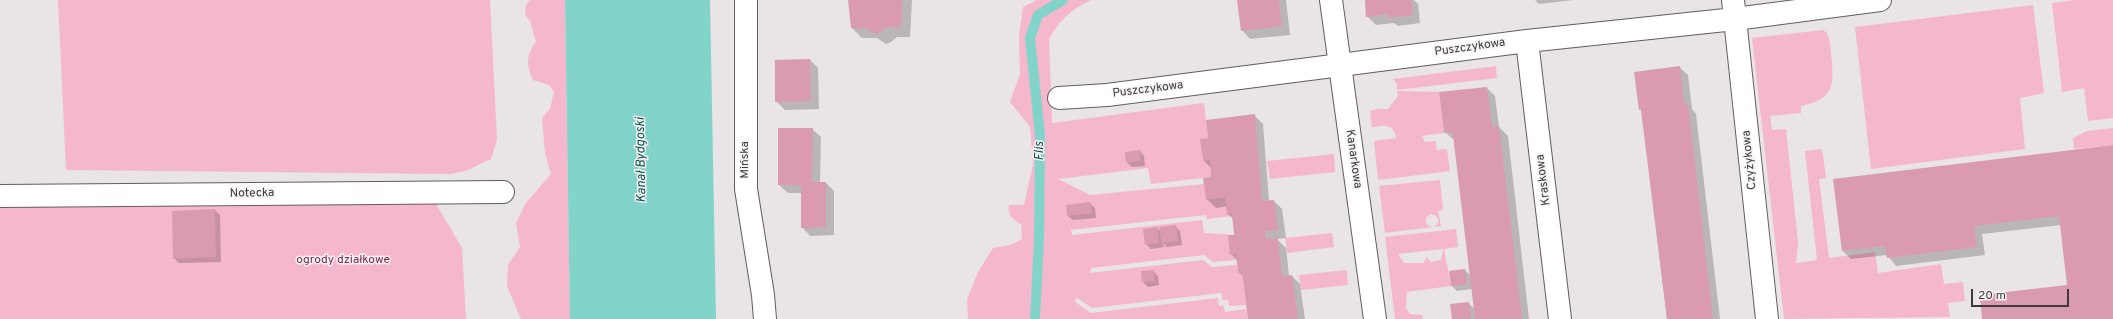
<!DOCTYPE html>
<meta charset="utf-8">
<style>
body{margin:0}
#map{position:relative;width:2113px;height:319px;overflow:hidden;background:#e9e4e6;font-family:Overpass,sans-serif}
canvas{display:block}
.scale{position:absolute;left:1971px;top:289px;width:98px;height:18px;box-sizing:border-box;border:2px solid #3c3a3b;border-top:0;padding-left:5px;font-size:12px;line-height:14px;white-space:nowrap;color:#3c3a3b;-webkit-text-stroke:3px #f6f2f3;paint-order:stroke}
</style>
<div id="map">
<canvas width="2113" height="319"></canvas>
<div class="scale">20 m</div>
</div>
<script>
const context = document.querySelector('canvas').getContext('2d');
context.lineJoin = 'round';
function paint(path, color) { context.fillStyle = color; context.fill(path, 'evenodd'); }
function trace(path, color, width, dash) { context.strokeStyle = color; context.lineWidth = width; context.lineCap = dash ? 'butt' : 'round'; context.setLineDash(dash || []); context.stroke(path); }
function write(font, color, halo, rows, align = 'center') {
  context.font = font + ' Overpass,sans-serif'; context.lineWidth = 3; context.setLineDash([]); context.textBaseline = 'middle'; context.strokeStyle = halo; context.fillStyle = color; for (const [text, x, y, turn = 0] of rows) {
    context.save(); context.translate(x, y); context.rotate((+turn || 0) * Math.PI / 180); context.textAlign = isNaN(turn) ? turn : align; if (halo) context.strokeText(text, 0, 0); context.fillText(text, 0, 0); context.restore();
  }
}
const green = new Path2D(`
 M58,0H490L497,140L491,159C475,166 468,172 450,174L66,170Z
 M530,0H565L570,319H521L507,286L508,265L520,247L516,223L526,203L551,174L545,153L542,118L550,109L554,92L549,85L533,80C526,65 526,55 536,42L530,21L525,15L526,5Z
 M1037,0H1091C1072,9 1059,20 1049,39L1052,123L1204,103L1208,138L1201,140L1203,161L1210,160L1211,177L1151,184L1148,168L1058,179L1090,195L1204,184L1206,199L1225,197L1227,214H1232V216L1207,219L1206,215L1071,230L1072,235L1202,220L1204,233L1234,235H1229L1231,255L1236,254L1237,260L1213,262L1204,255L1091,268L1090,273L1203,260L1212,267L1237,265L1238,273L1242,272L1246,305L1229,306L1228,300H1223L1221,293L1092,308L1077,298L1074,301L1091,313L1218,298L1219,306L1223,305L1225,312L1246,309L1248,319H968L967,299L978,272L993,248L1010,245L1022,239L1021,224C1013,220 1007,215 1009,205H1024L1033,164L1030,127L1010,102L1020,74L1019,36L1023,7Z
 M2075,0H2113V118L2088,121L2084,88L2062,92L2052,3Z
 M2033,5L2044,93L2020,98L2025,149L1871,169L1855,27Z
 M1823,30C1831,35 1830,45 1831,53C1834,84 1836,99 1801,106V113L1770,116L1772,130L1786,129L1798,242L1796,263L1817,260L1805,151L1822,149L1826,178L1819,179L1829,258L1875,252L1878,273L1941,264L1944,284L1963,282L1965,301L1948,303L1950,317L1784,319L1752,38Z
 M1496,66L1497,78L1397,90V84L1393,79Z
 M1397,91L1439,92L1444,133L1422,136L1425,142L1436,141L1437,150L1447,149L1450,171L1378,180L1374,141L1396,138C1395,124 1382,124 1372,128L1370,111L1377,109H1388L1398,96Z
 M2113,128V145L2074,149L2073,138L2087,131Z
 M1334,154L1335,172L1270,179L1267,161Z
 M1440,180L1443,210L1438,211L1441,226L1434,227L1438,224V219L1435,215L1430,214L1426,218V223L1429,226L1433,227L1385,233L1379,186Z
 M435,202L462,248L466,319H0V205Z
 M1456,229L1458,247L1444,249L1451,286L1407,292L1406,308L1410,314L1422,315L1423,319H1395L1385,237ZM1443,249L1441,260L1431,262L1426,257L1424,263H1404L1398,254Z
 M1332,233L1334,247L1287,253L1285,238Z
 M1347,270L1348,285L1301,290L1299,275Z`);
const water = new Path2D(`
 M565,0H710L716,319H570Z`);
const shadow = new Path2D(`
 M850,0H912L910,37H897L891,42L886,44L877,38H862L852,28Z
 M1238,0H1286L1290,35L1250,39L1242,30Z
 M1366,0H1414L1418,4L1420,23L1398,26L1394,23L1376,25L1367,16Z
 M1535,0H1573L1539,4Z
 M810,60L818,68L819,109L785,110L776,101Z
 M1679,67L1688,75L1692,109L1696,114L1720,319H1667L1642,112L1640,109Z
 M1487,88L1495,96L1499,127L1508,136L1529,319H1453L1468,303L1475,309L1472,289L1457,291L1452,286L1451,272L1465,270L1471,276L1455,141L1445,132Z
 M1254,115L1263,124L1269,201H1274L1282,209L1286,238L1277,239L1286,248L1289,276H1292L1300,284L1305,319H1249L1244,277L1239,272L1238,261L1231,254L1236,235L1234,220L1228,214L1227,206L1216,208L1207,199L1212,178L1211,168L1204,161L1202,140L1209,139Z
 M812,129L821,137L820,183H826L834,191V235L810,236L802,227V193H788L779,185Z
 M2113,146V319H1983L2068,285L2061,225L1982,234L1985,255L1896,266L1887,255L1851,259L1843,251Z
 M1140,151L1144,156L1145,166L1132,167L1127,162Z
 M1090,203L1095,208L1096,218L1073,220L1068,216Z
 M215,210L220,215L221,262L179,263L174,258Z
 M1175,226L1180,231L1182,245L1167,247L1163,243L1164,247L1151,249L1146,244L1157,228L1161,232Z
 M1153,271L1158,276L1159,285L1148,287L1143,282Z`);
const stream = new Path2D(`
 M1035,319L1039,240L1040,135L1030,38L1038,15L1063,0`);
const building = new Path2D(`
 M848,0H902L901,27H886L881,32L875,34L866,28H851Z
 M1237,0H1279L1282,26L1241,31Z
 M1365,0H1411L1413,15L1388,18V14L1366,17Z
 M810,59L811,101L775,102V60Z
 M1680,66L1684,104H1688L1713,319H1667L1641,110H1639L1634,72Z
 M1487,87L1492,127L1499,126L1522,319H1475L1453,135L1452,132L1444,133L1439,92Z
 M1255,114L1262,201L1274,200L1278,230L1265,231L1266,239L1278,238L1282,276L1292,275L1298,319H1248L1242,272L1238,273L1236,254L1230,255L1228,235H1234L1232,214L1227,215L1225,197L1206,200L1203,178L1211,177L1210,160L1203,161L1200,139L1208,138L1206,120Z
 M778,128H813L812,182H826V227L801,228V185H778Z
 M2113,145V319H1982L1980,295L2067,285L2059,216L1974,226L1977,247L1887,258L1885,246L1842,251L1833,179Z
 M1140,150L1141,161L1126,163L1125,152Z
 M1090,202L1092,213L1067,216L1066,205Z
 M215,209L216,257L173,259L172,211Z
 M1176,225L1178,241L1162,243L1159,227Z
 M1157,227L1159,243L1145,245L1143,229Z
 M1465,269L1467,284L1451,286L1449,271Z
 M1154,270L1155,281L1142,282L1141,271Z
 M1469,302L1471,319H1452L1450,304Z`);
const street = new Path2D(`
 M746,0V189L763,295L765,319
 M1331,0L1375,319
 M1733,0L1767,319
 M1527,41L1560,319
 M1059,98L1107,95L1527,41L1735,19L1880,0
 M0,196L503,192`);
const streetNames = [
 ["Puszczykowa",1470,48,-8],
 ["Puszczykowa",1148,90,-7],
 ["Kanarkowa",1353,159,82],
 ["Mińska",746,160,-90],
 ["Czyżykowa",1750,160,-96],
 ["Kraskowa",1544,180,-97],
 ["Notecka",252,194,-1]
];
const parkNames = [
 ["ogrody działkowe",343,261]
];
const waterNames = [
 ["Flis",1040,151,-90],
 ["Kanał Bydgoski",642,160,-91]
];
paint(green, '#f5b7cb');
paint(water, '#82d4ca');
paint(shadow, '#0003');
trace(stream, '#82d4ca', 10);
paint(building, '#da9aaf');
trace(street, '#625d5f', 24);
trace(street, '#fff', 22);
write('12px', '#3c3a3b', '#f6f2f3', streetNames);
write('12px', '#772b4a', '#f6f2f3', parkNames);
write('italic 13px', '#08524c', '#f6f2f3', waterNames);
</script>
